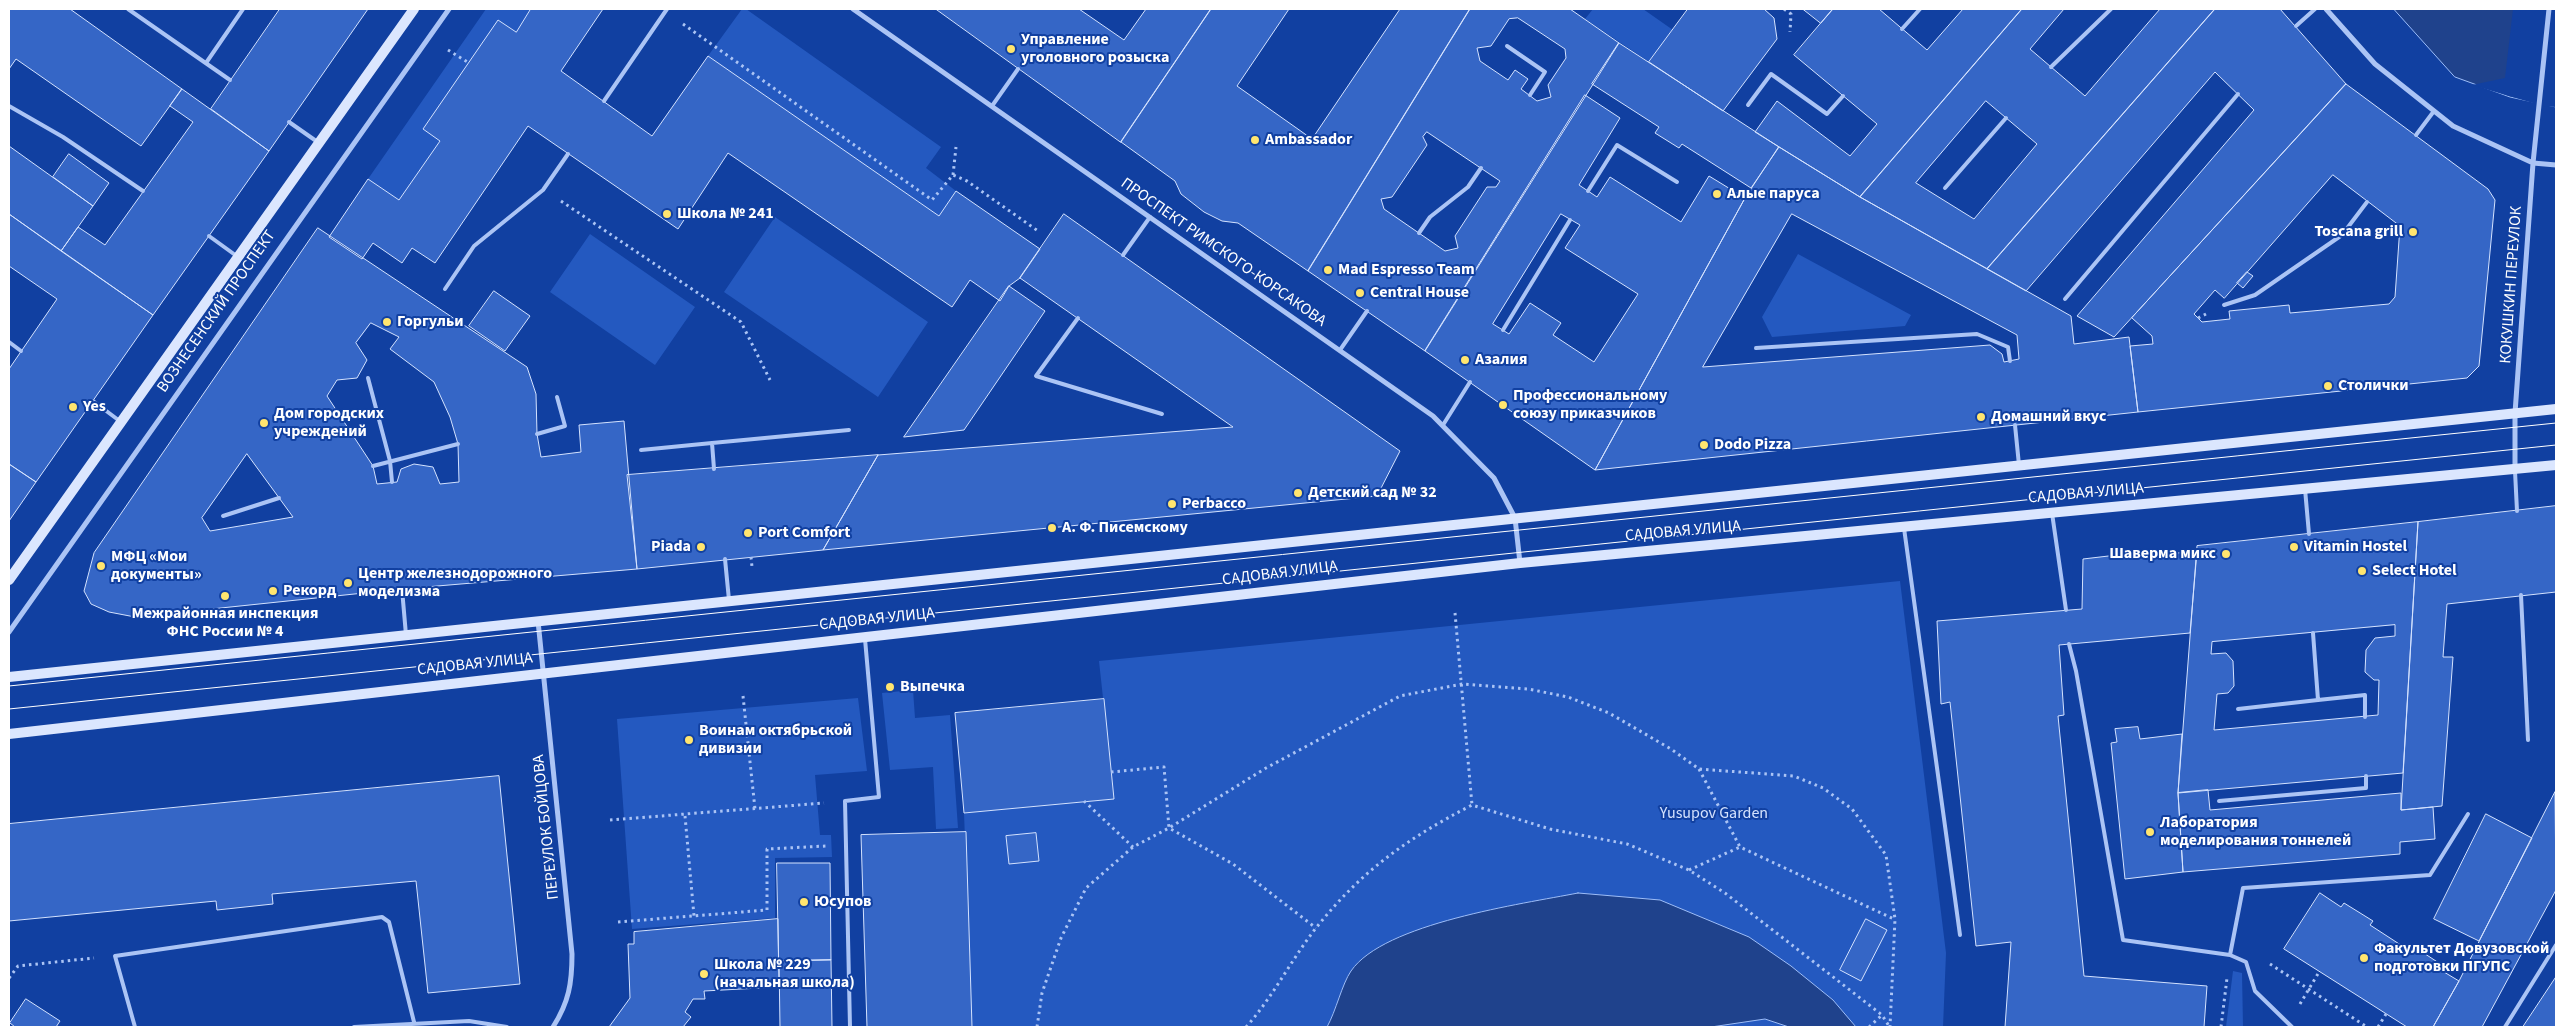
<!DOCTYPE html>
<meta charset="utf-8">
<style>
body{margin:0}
#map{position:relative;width:2565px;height:1036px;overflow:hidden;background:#1140a1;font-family:"Source Sans 3",sans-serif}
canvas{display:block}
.frame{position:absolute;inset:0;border:10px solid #fff;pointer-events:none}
</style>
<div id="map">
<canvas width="2565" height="1036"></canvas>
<div class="frame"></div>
</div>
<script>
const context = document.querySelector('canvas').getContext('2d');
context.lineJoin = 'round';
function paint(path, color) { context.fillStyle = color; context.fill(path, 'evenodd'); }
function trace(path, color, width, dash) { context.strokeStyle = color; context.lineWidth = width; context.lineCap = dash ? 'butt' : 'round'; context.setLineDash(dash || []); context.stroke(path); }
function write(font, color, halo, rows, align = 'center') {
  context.font = font + ' "Source Sans 3",sans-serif'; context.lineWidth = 4; context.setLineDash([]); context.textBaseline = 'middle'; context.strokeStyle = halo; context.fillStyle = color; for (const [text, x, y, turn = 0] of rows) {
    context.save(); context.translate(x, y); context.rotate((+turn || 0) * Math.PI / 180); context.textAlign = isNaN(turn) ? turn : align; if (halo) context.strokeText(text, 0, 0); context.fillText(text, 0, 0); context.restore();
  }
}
const green = new Path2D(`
 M486,9H531L516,32L498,20L440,141L399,200L368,179Z
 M742,9H746L941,147L926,168L956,191L939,216L708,56Z
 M1593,9H1643L1673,30L1649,62L1585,19Z
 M775,217L928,322L878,397L724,292Z
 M590,234L695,307L655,365L550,292Z
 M1798,254L1911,315L1905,326L1772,337L1762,317Z
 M1900,581L1946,953L1943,1027H972L964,813L1114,799L1099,661Z
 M913,690L915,718L950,715L958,828L936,829L933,767L890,770L882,693Z
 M858,698L867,771L815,775L820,835H831L832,857L775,858V918L632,929L617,719Z
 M2233,971L2242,973L2243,1027H2226Z`);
const water = new Path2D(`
 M2394,9H2556V107L2510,97L2455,77Z
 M1578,893L1660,900L1749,937L1791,966L1833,1000L1856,1027H1789L1765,1019L1711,1027H1327C1336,1011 1342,984 1351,971C1384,923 1522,904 1578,893Z`);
const pier = new Path2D(`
 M2513,9H2556V107L2543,106L2472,85L2505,78Z`);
const building = new Path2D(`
 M9,9H70L182,89L141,146L16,59L9,69Z
 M280,9H368L269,151L211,109Z
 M531,9H603L561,71L652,136L708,56L939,216L956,191L1040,249L1020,278L1009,286L1000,301L970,280L952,307L728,153L678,229L528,126L435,263L412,248L402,263L373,243L362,259L329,237L368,179L399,200L440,141L423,129L498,20L516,32Z
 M936,9H1079L1124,40L1146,9H1211L1121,142Z
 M1211,9H1289L1237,86L1312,139L1400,9H1470L1308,271L1238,223L1222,221L1204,212L1181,194L1175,181L1121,142Z
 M1470,9H1570L1619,43L1425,351L1308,271ZM1518,18L1565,49L1566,58L1548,85L1551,97L1537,101L1521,89L1528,79L1515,70L1508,80L1480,61L1477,48L1491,46L1509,19ZM1427,132L1500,181L1496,187H1487L1455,236L1458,248L1445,251L1384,209L1381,199L1392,197L1427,145L1423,137Z
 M1688,9H1764L1774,18L1777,39L1723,111L1649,62Z
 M1803,9H1833L1821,23Z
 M1833,9H1879L1927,50L1963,9H2022L1860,197L1755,132L1777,101L1850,156L1877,124L1794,55Z
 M2022,9H2064L2030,49L2085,96L2160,9H2215L1987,269L1860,197ZM1986,101L2037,144L1974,219L1916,183Z
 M2215,9H2280L2346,84L2114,337L2077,316L2254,110L2215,72L2026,291L1987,269Z
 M1619,43L1779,147L1751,188L1682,144L1679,148L1655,133L1659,127L1592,84Z
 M2346,84L2488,189L2495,200L2479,366L2467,378L2138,412L2130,346L2153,344L2152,336L2132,318ZM2333,175L2400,226L2395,297L2389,304L2290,313L2289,305L2229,311L2230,319L2202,322L2194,314L2215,290L2224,298Z
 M182,89L269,151L153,315L61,251L78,227L105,245L193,122L170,106Z
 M1585,95L1620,118L1579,185L1597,197L1610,177L1681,222L1709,176L1745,198L1595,470L1425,351ZM1561,214L1580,225L1565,248L1638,294L1594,362L1553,335L1561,323L1530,303L1509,334L1493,324Z
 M9,146L93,206L61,251L9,214Z
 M1779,147L1860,197L2071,316L2074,344L2129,337L2138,412L1595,470L1745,198ZM1792,214L2017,335L2019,359L2004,362L2002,354L1990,345L1703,367Z
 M69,154L109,183L93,206L53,177Z
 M9,214L153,315L36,482L9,464V369L57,299L9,266Z
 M1064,214L1400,451L1377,496L823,550L878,455L1233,427L1020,278Z
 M318,228L527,367L536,394L537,434L541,457L581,452L579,425L624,421L637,569L402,589L135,617L109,612L91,604L84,591L94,553ZM371,323L399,337L390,349L434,382L450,417L458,444L459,482L440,484L433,467L414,464L401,469L397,482L377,484L373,466L327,396L337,380L357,378L367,360L356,343ZM247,454L293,517L210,531L202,518Z
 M2247,272L2253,276L2243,288L2237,283Z
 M1009,286L1045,311L964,430L904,437Z
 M494,291L530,316L505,351L469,326Z
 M878,455L823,550L637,569L627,475Z
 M9,464L36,482L9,521Z
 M2556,506V592L2447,604L2443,657H2453L2442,806L2401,810L2418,522Z
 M2418,522L2403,773L2178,793L2197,546ZM2395,625V636L2375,638L2366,650L2365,672L2374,680H2379L2378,715L2214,730L2217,694L2228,693L2234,686L2233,661L2226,653L2211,654L2212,642Z
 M2197,551L2190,633L2059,645L2064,715L2058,716L2084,976L2207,986L2204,1027H2005L2011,942L1976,946L1950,702L1941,704L1937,621L2082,609L2083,559L2134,553L2135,558Z
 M1104,699L1114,799L964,813L955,713Z
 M2138,727L2140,739L2182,734L2178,793L2183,872L2125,879L2111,743L2117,742L2115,729Z
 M499,776L520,984L428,993L416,881L272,894L273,904L217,910L216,901L9,921V824Z
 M2208,790L2210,810L2401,793V810L2433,807L2435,839L2400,842V854L2183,872L2178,793Z
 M2555,792L2556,890L2482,1027H2433L2459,981Z
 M2486,814L2532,838L2479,941L2434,919Z
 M966,832L972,1027H867L861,835Z
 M1036,833L1039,861L1009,864L1006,836Z
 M777,863H830L831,960L779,961Z
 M2320,893L2341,907L2344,903L2373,921L2370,925L2410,951L2413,946L2442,965L2439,969L2459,981L2433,1027H2407L2284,949Z
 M778,919L779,987L704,991L705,999H693L685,1012L691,1017L683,1027H609L630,998L628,944H634V932Z
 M1866,919L1887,930L1861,981L1840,970Z
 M831,960L832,1027H780L779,961Z
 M2556,977V1027H2523Z
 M26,999L60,1021L56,1027H15L10,1023Z`);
const path = new Path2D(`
 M1784,9L1791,14L1790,32
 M683,24L932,200L953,175L967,181L1038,231
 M448,50L469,63
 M953,175L956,147
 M561,201L741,322L770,380
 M2198,318L2206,314
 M751,557L752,567
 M1455,613L1472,805
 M743,696L755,809
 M1699,769L1740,847L1894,919
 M1111,772L1164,767L1169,828L1233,864L1316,928
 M1084,801L1133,847
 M685,816L694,916
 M610,820L824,803
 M1689,870L1740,847
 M618,922L767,910V849L826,846
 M2270,964L2367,1027
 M9,978L18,966L94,958
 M2300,1004L2319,972
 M1037,1027L1042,993L1061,938L1086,888L1133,847L1169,828L1266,768L1400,696L1462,684L1528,689L1568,697L1609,713L1671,749L1699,769L1794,776L1823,788L1852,809L1886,855L1895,919L1890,1027
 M1246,1027C1273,997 1291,960 1316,928C1361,871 1408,838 1472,805L1550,829L1627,844L1689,870L1725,893L1882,1015L1889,1026
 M1869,1027L1882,1015
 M2221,1027L2227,978
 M2378,1027L2386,1014`);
const service = new Path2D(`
 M128,9L230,80
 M2296,26L2315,9
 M1902,29L1920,9
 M1507,46L1545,72L1530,95
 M206,63L243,9
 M2051,67L2111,9
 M604,101L667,9
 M1748,105L1771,74L1827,114L1843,96
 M9,106L63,137L143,191
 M992,106L1018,69
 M289,122L319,143
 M2416,135L2434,111
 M1945,188L2006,118
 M1588,191L1617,145L1677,182
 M1419,233L1430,217L1468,187L1481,168
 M209,236L238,257
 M1123,255L1150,217
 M445,289L474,246L543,190L568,154
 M2065,299L2238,94
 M2224,305L2255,295L2342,235L2367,202
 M1078,318L1036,376L1162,414
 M1503,330L1570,220
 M9,342L21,351
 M1756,348L1977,334L2008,347L2010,361
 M1340,350L1367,311
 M368,378L390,461L392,482
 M93,401L121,422
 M1443,425L1470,382
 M2015,425L2019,465
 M537,434L565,426L557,397
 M641,450L712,443
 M373,466L458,444
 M714,469L712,443L849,430
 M2515,471L2517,511
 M2305,489L2309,534
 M2052,513L2066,610
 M223,516L279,498
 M1904,528L1960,935
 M725,559L729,600
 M402,589L406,635
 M2521,595L2528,740
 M2313,633L2318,700L2365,695V717
 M2069,644L2076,671L2123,940L2230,955L2246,962L2255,991L2292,1027
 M2238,709L2318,700
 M2219,801L2366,788V776
 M2230,955L2243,888L2430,875L2468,814
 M135,1027L115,956L382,917L389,922L414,1022
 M354,1027L469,1021L507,1027
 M850,1027L845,801L879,797L865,639
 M2505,1027L2556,945`);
const minor = new Path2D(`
 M853,9L1433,416L1494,478L1515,518L1520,563
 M2326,9L2375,64L2453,126L2533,163L2556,165
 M2515,468V413L2533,163L2549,9
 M538,621L572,954C572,983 569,1002 553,1027
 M9,632L449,9`);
const secondary = new Path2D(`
 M9,580L414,9
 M9,677L2556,409
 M9,734L1520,563L2556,465`);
const tram = new Path2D(`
 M9,686L2556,423
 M9,709L2556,445`);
const markers = [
 [1011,49,5,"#ffe56f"],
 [1255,140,5,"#ffe56f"],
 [1717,194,5,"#ffe56f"],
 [667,214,5,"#ffe56f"],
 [2413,232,5,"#ffe56f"],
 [1328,270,5,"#ffe56f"],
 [1360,293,5,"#ffe56f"],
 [387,322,5,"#ffe56f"],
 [1465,360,5,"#ffe56f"],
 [2328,386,5,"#ffe56f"],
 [1503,405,5,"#ffe56f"],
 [73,407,5,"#ffe56f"],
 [1981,417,5,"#ffe56f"],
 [264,423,5,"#ffe56f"],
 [1704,445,5,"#ffe56f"],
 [1298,493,5,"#ffe56f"],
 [1172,504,5,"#ffe56f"],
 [1052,528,5,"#ffe56f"],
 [748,533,5,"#ffe56f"],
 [701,547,5,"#ffe56f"],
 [2294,547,5,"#ffe56f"],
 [2226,554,5,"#ffe56f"],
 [101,566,5,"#ffe56f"],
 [2362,571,5,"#ffe56f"],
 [348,583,5,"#ffe56f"],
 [273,591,5,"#ffe56f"],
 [225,596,5,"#ffe56f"],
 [890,687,5,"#ffe56f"],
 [689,740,5,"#ffe56f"],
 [2150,832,5,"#ffe56f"],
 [804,902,5,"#ffe56f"],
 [2364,958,5,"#ffe56f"],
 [704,974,5,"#ffe56f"]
];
const poiNames = [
 ["Управление",1021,40],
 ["уголовного розыска",1021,58],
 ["Ambassador",1265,140],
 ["Алые паруса",1727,194],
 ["Школа № 241",677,214],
 ["Toscana grill",2403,232,"right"],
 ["Mad Espresso Team",1338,270],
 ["Central House",1370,293],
 ["Горгульи",397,322],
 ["Азалия",1475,360],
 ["Столички",2338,386],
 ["Профессиональному",1513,396],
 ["союзу приказчиков",1513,414],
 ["Yes",83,407],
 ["Дом городских",274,414],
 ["учреждений",274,432],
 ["Домашний вкус",1991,417],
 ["Dodo Pizza",1714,445],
 ["Детский сад № 32",1308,493],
 ["Perbacco",1182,504],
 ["А. Ф. Писемскому",1062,528],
 ["Port Comfort",758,533],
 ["Piada",691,547,"right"],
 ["Vitamin Hostel",2304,547],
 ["Шаверма микс",2216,554,"right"],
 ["МФЦ «Мои",111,557],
 ["документы»",111,575],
 ["Select Hotel",2372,571],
 ["Центр железнодорожного",358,574],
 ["моделизма",358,592],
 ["Рекорд",283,591],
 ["Межрайонная инспекция",225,614,"center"],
 ["ФНС России № 4",225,632,"center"],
 ["Выпечка",900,687],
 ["Воинам октябрьской",699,731],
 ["дивизии",699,749],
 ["Лаборатория",2160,823],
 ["моделирования тоннелей",2160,841],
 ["Юсупов",814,902],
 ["Факультет Довузовской",2374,949],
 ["подготовки ПГУПС",2374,967],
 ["Школа № 229",714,965],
 ["(начальная школа)",714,983]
];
const streetNames = [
 ["ПРОСПЕКТ РИМСКОГО-КОРСАКОВА",1223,253,35],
 ["КОКУШКИН ПЕРЕУЛОК",2512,285,-86],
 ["ВОЗНЕСЕНСКИЙ ПРОСПЕКТ",217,312,-55],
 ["САДОВАЯ УЛИЦА",2086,494,-5],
 ["САДОВАЯ УЛИЦА",1683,532,-5],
 ["САДОВАЯ УЛИЦА",1280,574,-7],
 ["САДОВАЯ УЛИЦА",877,620,-6],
 ["САДОВАЯ УЛИЦА",475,665,-6],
 ["ПЕРЕУЛОК БОЙЦОВА",547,827,-96]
];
const parkNames = [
 ["Yusupov Garden",1714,814]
];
paint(green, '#2459c0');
paint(water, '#1f428c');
trace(water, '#9dbdf8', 1);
paint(pier, '#1140a1');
paint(building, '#3566c6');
trace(building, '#d4e2fe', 1);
trace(path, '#abc4f5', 3, [2.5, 4]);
trace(service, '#abc4f5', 4);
trace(minor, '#abc4f5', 5);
trace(secondary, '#dbe6fe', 10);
trace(tram, '#fff', 1);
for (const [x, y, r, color] of markers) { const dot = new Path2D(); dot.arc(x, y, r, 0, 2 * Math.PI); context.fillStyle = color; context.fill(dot); trace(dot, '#1140a1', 2); }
write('bold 16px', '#fff', '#1140a1', poiNames, 'left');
write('16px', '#fff', '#1140a1', streetNames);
write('16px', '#d4e2fe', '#1140a1', parkNames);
</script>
